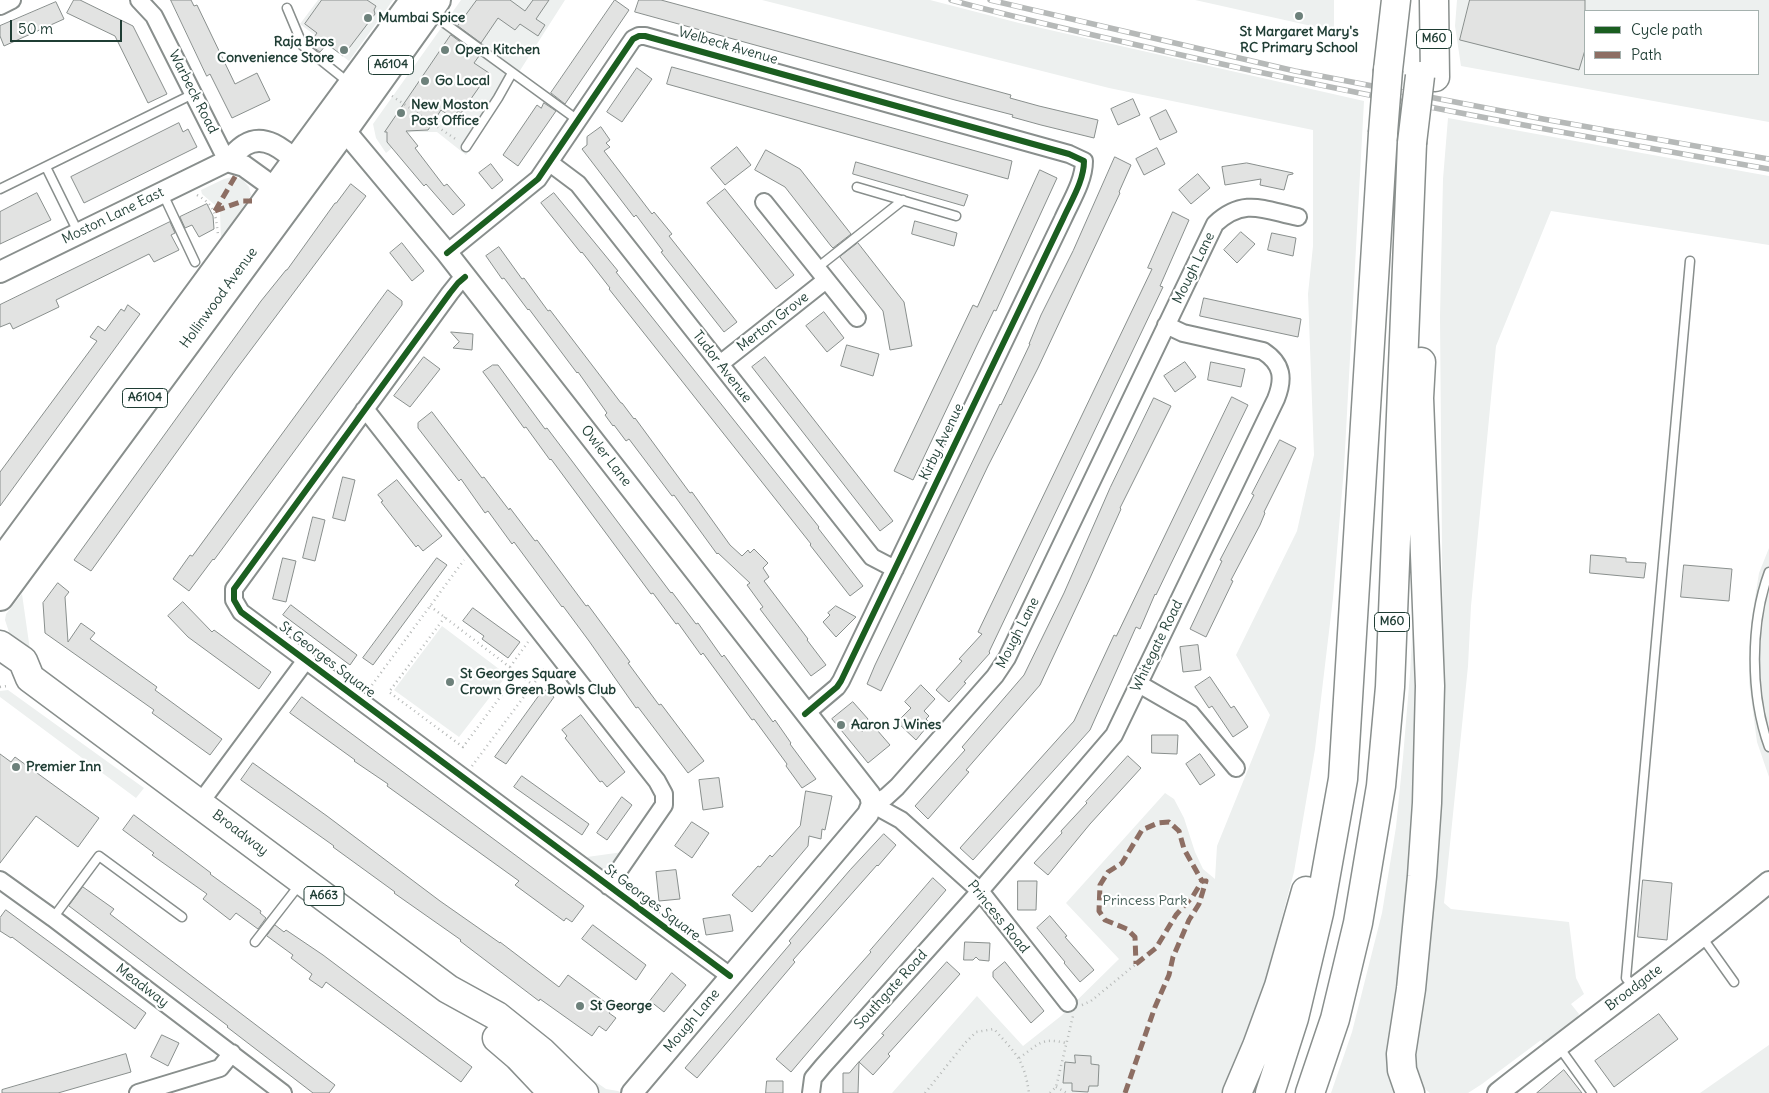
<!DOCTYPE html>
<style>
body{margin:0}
#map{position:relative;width:1769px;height:1093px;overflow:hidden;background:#fff;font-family:Delius,sans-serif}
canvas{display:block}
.legend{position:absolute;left:1584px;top:10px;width:175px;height:65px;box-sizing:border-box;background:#fff;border:1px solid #a5b1ae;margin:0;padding:6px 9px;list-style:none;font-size:15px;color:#1f3d34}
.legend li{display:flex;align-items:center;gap:10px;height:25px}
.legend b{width:25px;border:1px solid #a5b1ae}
.scale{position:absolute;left:10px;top:20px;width:112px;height:22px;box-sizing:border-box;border:2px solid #1f3d34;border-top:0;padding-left:6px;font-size:15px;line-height:18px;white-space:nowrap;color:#1f3d34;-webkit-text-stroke:4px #fff;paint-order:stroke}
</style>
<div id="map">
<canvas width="1769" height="1093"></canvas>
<ul class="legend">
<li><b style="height:6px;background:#1b5e20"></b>Cycle path</li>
<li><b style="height:6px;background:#8d6e63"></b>Path</li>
</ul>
<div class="scale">50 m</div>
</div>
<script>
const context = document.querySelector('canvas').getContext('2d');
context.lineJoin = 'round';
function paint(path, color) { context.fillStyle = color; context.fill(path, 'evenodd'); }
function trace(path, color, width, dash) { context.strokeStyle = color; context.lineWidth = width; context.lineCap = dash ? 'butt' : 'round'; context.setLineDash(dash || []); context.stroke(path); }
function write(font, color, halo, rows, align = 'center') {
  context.font = font + ' Delius,sans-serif'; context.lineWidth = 4.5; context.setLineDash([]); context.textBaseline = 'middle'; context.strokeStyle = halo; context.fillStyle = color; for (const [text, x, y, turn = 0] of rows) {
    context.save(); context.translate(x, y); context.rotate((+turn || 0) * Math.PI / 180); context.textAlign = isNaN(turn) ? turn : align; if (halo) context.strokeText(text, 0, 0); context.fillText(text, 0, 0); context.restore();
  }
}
const built = new Path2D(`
 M318,0H393L349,61L300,24Z
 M461,0H565L466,155L437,132H411L386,153L376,138L373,124Z
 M762,0H930L1019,23L1364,101L1344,468L1333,598L1315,749L1294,872L1264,985L1223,1093H892L977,996L1023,1046L1061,1016L1119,959L1066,903L1165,793L1174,799L1184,818L1195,852L1203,869L1215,879L1217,846L1270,715L1236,655L1297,531L1314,455L1308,294L1313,246V130L1109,88Z
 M1195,0H1334V31Z
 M1457,0H1769V122L1461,66L1455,26ZM1585,11H1758V74H1585Z
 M1448,118L1769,176V245L1551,211L1496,346L1471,606L1468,666L1444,903L1451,909L1569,922L1576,978L1584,994L1571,1004L1579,1014L1575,1022L1545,1044L1541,1040L1482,1084L1468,1093H1430L1421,1086L1413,1070L1441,781L1443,666L1440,317L1443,179Z
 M232,177L242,179L249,187L251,195L221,239L220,212L216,206L202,194L201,190L224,179Z
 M1769,548V777L1757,742L1749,682L1751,623L1759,573Z
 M1415,585L1418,747L1397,1093H1331L1352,1032L1382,913L1396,827L1403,757L1410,674Z
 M22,594L30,650L9,632L5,620L6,614Z
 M442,626L507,675L459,737L394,690Z
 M8,690L144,788L136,798L0,697V691Z
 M623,852L615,867L605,871L587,857Z
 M1769,1045V1093H1700Z
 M560,1057L606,1089L618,1091L622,1093H597Z`);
const building = new Path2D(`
 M74,0H80L133,26L167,94L148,103L115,36L67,13Z
 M171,0H191L194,6L197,5L235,84L257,73L270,100L232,118L210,74L207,76Z
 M322,0H367L376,6L374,10L375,14L343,56L327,44L320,52L309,44L317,33L305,24Z
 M477,0H510L525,11L533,0H549L536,19L545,25L538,36L520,24L515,30L498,18L481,43L458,26Z
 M615,0L629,10L565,104L551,93Z
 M639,0H661L698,10L1011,95L1010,98L1039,106L1098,120L1094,138L1041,125L1012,117L1013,115L955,100L635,12Z
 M1470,0H1585V50L1579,70L1460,40Z
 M56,2L64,19L4,46L0,36V26Z
 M451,35L479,56L474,63L489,73L461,113L458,111L453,118L441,110L428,130L406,131L418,146L415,148L444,186L447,184L465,205L453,215L426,184L424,186L387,142V132H385Z
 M672,67L1012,161L1008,179L667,84Z
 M637,68L652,79L622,122L607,112Z
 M1133,99L1140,115L1118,125L1111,109Z
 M544,103L556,111L518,166L503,155L537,105L541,108Z
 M1166,110L1177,132L1160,140L1150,118Z
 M179,123L183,132L188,129L197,147L84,203L71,177Z
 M601,127L610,140L606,143L610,147L604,151L652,214L654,212L672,234L669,236L737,322L724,332L661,252L663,251L636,215L634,217L582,149L587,145V137Z
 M737,147L751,165L725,185L711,168Z
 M1157,148L1165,164L1144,175L1136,159Z
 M766,150L800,169L851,234L833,248L831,246L785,187L755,170Z
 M1115,157L1131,165L1119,192L1120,193L1038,368L988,466L881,691L867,684L875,665L1000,404L1001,405L1030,344H1029L1041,315L1073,251Z
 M856,162L968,195L964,206L853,174Z
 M1247,163L1293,173V174L1288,175L1284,190L1260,185L1261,179L1225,185L1222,167Z
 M491,164L503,180L492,189L479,173Z
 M1040,170L1057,178L1001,300L996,311L994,310L977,345L913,480L894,471L973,305L977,307Z
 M1198,174L1210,188L1191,204L1179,190Z
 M351,184L366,196L235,371L91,571L74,560L261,301L286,270H287L335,203H336Z
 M725,189L794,275L776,289L707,203Z
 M37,193L51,220L0,244V212Z
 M554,193L618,271L616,272L819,527L818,528L863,586L850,596L810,545L811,544L609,289L610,288L582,252L581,253L541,203Z
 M207,204L213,216L214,229L199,237L192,225L185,228L180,217Z
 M1173,212L1189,220L1160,286L1163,287L989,652L990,653L964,682L966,683L949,702L936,690L962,661L959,659L982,634L978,632L1152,269L1148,268Z
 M915,221L957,233L954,246L912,234Z
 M170,222L175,233L171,235L179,250L154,262L149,254L56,300L59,307L13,329L10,323L0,327V305Z
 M1241,232L1255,244L1237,263L1224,250Z
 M1272,233L1296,238L1293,256L1268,250Z
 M402,243L424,271L412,281L390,253Z
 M858,243L904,302L912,346L890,350L883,311L840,257Z
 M499,247L522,279L524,278L548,311L550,310L621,403H622L634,419L635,418L690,493L692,492L730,545L742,556L748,550L750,553L754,549L768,563L763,568L769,577L764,581L808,639L807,640L826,665L811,676L760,609L763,607L747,585L750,583L718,553L717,554L674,495L672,496L629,439L626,441L614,425L613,426L605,415L607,413L578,372L577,373L529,309L528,310L504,278L502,279L486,256Z
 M388,290L402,301V305L214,560L213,559L189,591L173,579L190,555L192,556Z
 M1204,298L1301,319L1298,337L1200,316Z
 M128,305L140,314L0,506V472L97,341L90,337L98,326L105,331L121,309L124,311Z
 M824,312L844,338L827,352L806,326Z
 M451,332L473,334L472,350L453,348L459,342Z
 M847,345L879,354L873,376L841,366Z
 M424,357L440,369L410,407L394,396Z
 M765,357L893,521L880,531L752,367Z
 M1185,362L1196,377L1175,392L1164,376Z
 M1211,362L1245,369L1241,387L1208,380Z
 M493,365H498L545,429L547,428L572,461L671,593L672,592L696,624L698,623L722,657L724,655L773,722L775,720L791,743L790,744L816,779L802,788L786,766L787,764L754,719L752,720L703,653L701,655L678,623L676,624L653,593L651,594L551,459L550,460L526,427L524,428L492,384L483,372Z
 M1232,397L1248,405L1167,572L1156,595L1155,594L1140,629L1136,627L1090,730L973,860L960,848L1074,721L1114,635L1116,636Z
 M1154,398L1171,406L1120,508L1121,509L1090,578L1040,685L966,770L969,772L928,819L915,806L965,750L962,747L1024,675L1064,593L1110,488Z
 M432,412L482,478L484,477L509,510L510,508L535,541L537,540L586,606L588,605L630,662L628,663L659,705L661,704L704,761L688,773L638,707L636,708L589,641L563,606L562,607L514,542L512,544L488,511L485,513L461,479L459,481L418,428V423Z
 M1280,440L1296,448L1264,512L1265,513L1260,525L1231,580L1233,581L1206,637L1190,629L1222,561L1220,560L1254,495L1252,494Z
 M343,477L355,480L345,521L333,518Z
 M397,480L442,536L423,551L418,545L416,547L381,502L383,501L378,495Z
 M313,517L325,520L315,561L303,558Z
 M1591,555L1626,558V562L1646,563L1644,578L1590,573Z
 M283,558L296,561L286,602L273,599Z
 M437,558L447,565L373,665L363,658Z
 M1684,565L1732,569L1729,601L1681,597Z
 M58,583L69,592L65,597L68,642L81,623L95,633L90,639L157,687L155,690L222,739L210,755L152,713L154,710L45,633L43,603Z
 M183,602L212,632L214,630L271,672L259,689L188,637L168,616Z
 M291,605L357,655L350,665L283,615Z
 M836,606L856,617L836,637L823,622L830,615L828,613Z
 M473,608L520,642L508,658L482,639L484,636L463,621Z
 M1198,645L1201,670L1183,672L1180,647Z
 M1210,677L1231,708L1234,706L1248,727L1233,737L1212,706L1209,708L1195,687Z
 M921,685L935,699L924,711L929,716L926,719L930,723L916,740L897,722L911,708L905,702Z
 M544,689L554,697L506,764L495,757Z
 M302,697L584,906L572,922L566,918L564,921L515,885L519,881L387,786L388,784L354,761L355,760L290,713Z
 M853,702L868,719L862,732L871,723L890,745L868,763L832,719Z
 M581,715L625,772L607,787L602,781L600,782L565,738L567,736L562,730Z
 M1152,735H1178L1177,754L1152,753Z
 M0,754L11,762L15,757L99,818L78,847L36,816L0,863Z
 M1200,754L1215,775L1200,785L1186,764Z
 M1128,756L1141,768L1090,824L1048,875L1034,863L1062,833L1061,831L1087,803L1086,802Z
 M253,763L327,816L440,901L500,943V942L559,987L568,975L613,1008L609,1013L616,1018L606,1031L599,1026L592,1036L540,999L539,1001L460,941L461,940L394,893L395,892L333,847L334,846L241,780Z
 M522,776L589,824L582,835L514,787Z
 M719,778L723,807L703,810L699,780Z
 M806,791L832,796L825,830L822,829L821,839L809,836L808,846L752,912L732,895L758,866L760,867L770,855L772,857L800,826Z
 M622,797L632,805L607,840L597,833Z
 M134,815L211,873L210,874L261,911L260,913L266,918L258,929L236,913L230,920L203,899L207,894L152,855L154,853L123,830Z
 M692,822L709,833L692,858L675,846Z
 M884,834L896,845L878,866L877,865L793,960L795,962L697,1078L685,1068L791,943L789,941L850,870Z
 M676,870L680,899L659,901L656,872Z
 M933,878L946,890L791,1072L776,1059L871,952L870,951Z
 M1643,880L1672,883L1667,940L1638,937Z
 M1018,881H1037L1036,910H1018Z
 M83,887L114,909L110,914L335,1085L329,1093H313L227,1027L228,1026L69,906Z
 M6,910L146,1013L135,1029L12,937L11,938L0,931V918Z
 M730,915L733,931L706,935L703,919Z
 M1050,916L1067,936L1065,937L1094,970L1080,982L1064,963L1065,962L1037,928Z
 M275,925L284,932L286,930L323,955L472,1067L461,1082L326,982L322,988L309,979L312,974L291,958L293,955L267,936Z
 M593,925L646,965L636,980L582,939Z
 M965,942L990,943L989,961L979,960L976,957L973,960H964Z
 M947,962L960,974L888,1054L890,1056L873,1075L859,1062L884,1035L882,1034Z
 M1005,962L1044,1011L1031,1023L993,977V972Z
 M672,973L686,985L664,1012L650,1001Z
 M1659,1014L1678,1039L1614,1087L1595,1061Z
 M162,1035L179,1043L168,1066L151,1057Z
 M126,1054L131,1072L58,1093H2V1090Z
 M1075,1055L1091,1056V1064L1099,1065L1098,1086H1089L1088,1092L1072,1091V1083H1063L1065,1062L1075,1063Z
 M859,1062L858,1093H843V1073H849Z
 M1564,1070L1582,1093H1537Z
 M767,1081H783V1093H766Z`);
const path = new Path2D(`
 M392,96L457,140
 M197,195C216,206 215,214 218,234
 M430,606L533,685
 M445,617L389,692L463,747L518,673
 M510,667L528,642
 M0,687L7,686
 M369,689L464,560
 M472,766L547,666
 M1082,1005L1091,1001L1136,964
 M1019,1058C1039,1044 1041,1037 1066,1043
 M1056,1087L1067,1093
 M925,1093L965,1043L976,1032L994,1029C1016,1054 1024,1059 1029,1093
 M1050,1093L1056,1087L1073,1016`);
const service = new Path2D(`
 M287,8L303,46L348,82
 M432,14L579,121
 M466,147L498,98L512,73
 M46,167L78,232
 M857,187L956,216
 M0,189L193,94
 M163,194L195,262
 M817,268L903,200
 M1769,572C1750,624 1750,694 1769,747
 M53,918L99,856L182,917
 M1702,937L1734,982
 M255,942L300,884
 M1634,988L1626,978L1690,261
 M1559,1047L1592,1093`);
const minor = new Path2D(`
 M139,0L154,16L227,161
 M0,6L12,0
 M550,163L578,184L872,557L895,569
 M764,202L857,318
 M447,253L538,179L633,39L639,36H645L1069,154L1084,161C1084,181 1071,201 1063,219L841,681L837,687L805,714
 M465,277L458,283L450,293L234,589V600L241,612L730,976
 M720,364L826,280
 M364,410L369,414L657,781L664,794V805L608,886
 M1139,684L1191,714L1236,768
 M200,803L306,660
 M872,804L886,797L897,787L995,676L1007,658L1215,224C1244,197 1264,210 1298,217
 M872,804L901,820L980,891L1068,1003
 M0,880L53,918L283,1093
 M138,1093L220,1068L232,1053
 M811,1093L813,1078L823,1066L980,891L1114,735L1276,399C1284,379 1283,364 1263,351L1183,333L1166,325`);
const tertiary = new Path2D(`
 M335,119L447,253L870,795L872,804L868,814L632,1093
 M227,161L244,166L287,197
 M0,272L227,161C233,156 238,149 245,145C267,131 289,155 306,169
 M1498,1093C1588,1022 1681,955 1769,882`);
const primary = new Path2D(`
 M0,563L414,0
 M0,597L344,130L437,0`);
const trunk = new Path2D(`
 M0,645L23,661L30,678L448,989L497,1016L542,1052L584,1093
 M497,1038L518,1056L553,1093`);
const motorway = new Path2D(`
 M1434,0L1435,77
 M1388,70L1396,0
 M1237,1093L1257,1046L1279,986L1306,891
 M1270,1093L1294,1018L1319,913L1343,779L1383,133
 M1310,1093L1335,1019L1358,923L1381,786L1390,687L1412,143
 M1410,1093L1402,1070L1401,1054L1411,989L1422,876L1427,803L1430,686L1419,398L1421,362`);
const rail = new Path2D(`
 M951,0C1020,19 1089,34 1159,50C1361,96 1565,134 1769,169
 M990,0L1295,71L1543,119L1769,159`);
const motorwayBridge = new Path2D(`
 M1383,133L1388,70
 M1412,143L1420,76`);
const quiet = new Path2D(`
 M215,211L236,175
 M215,211L243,201H252
 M1136,964L1156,948L1176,915L1193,896L1202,881
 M1125,1093L1155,1007L1169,975L1173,957L1189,920L1199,904L1206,881H1202L1184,849L1179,831L1169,822L1158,823L1142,830L1122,863L1108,872L1100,885L1099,911L1105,920L1127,929L1135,937L1136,964`);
const cycleway = new Path2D(`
 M447,253L538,179L633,39L639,36H645L1069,154L1084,161C1084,181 1071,201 1063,219L841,681L837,687L805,714
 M465,277L458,283L450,293L234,589V600L241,612L730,976`);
const markers = [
 [1299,16,5,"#6d817b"],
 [368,18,5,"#6d817b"],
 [344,50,5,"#6d817b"],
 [445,50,5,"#6d817b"],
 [425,81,5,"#6d817b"],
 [401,113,5,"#6d817b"],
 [450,682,5,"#6d817b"],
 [841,725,5,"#6d817b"],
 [16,767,5,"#6d817b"],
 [580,1006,5,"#6d817b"]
];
const shields = [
 [1434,39,35],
 [391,65,45],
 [145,398,45],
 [1392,622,35],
 [324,896,40]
];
const shieldNames = [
 ["M60",1434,39],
 ["A6104",391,65],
 ["A6104",145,398],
 ["M60",1392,622],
 ["A663",324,896]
];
const poiNames = [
 ["Mumbai Spice",378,18],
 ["St Margaret Mary's",1299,32,"center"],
 ["RC Primary School",1299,48,"center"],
 ["Raja Bros",334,42,"right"],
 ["Convenience Store",334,58,"right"],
 ["Open Kitchen",455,50],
 ["Go Local",435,81],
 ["New Moston",411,105],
 ["Post Office",411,121],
 ["St Georges Square",460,674],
 ["Crown Green Bowls Club",460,690],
 ["Aaron J Wines",851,725],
 ["Premier Inn",26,767],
 ["St George",590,1006]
];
const streetNames = [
 ["Welbeck Avenue",728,46,16],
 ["Warbeck Road",193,92,63],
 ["Moston Lane East",113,216,-26],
 ["Mough Lane",1194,268,-64],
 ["Hollinwood Avenue",219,298,-54],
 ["Merton Grove",773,322,-38],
 ["Tudor Avenue",722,367,52],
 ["Kirby Avenue",942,442,-64],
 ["Owler Lane",606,456,52],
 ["Mough Lane",1018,633,-63],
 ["Whitegate Road",1157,646,-64],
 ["St Georges Square",327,660,37],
 ["Broadway",240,833,37],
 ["St Georges Square",652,903,37],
 ["Princess Road",998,917,51],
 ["Meadway",142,986,37],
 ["Broadgate",1634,988,-37],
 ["Southgate Road",891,990,-48],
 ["Mough Lane",692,1021,-50]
];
const parkNames = [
 ["Princess Park",1145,901]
];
paint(built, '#edf0ef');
paint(building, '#e2e3e2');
trace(building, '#898f8d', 1);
trace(service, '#898f8d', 11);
trace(minor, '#898f8d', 20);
trace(tertiary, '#898f8d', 24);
trace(primary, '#898f8d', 30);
trace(trunk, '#898f8d', 31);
trace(motorway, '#898f8d', 31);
trace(path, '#b6b9b8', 2.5, [1, 4]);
trace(service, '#fff', 8);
trace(minor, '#fff', 16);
trace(tertiary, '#fff', 20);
trace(primary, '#fff', 26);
trace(trunk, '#fff', 28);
trace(motorway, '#fff', 28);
trace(rail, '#b6b9b8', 5.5);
trace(rail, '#fff', 4, [11]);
trace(motorwayBridge, '#898f8d', 31, []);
trace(motorwayBridge, '#fff', 28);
trace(quiet, '#8d6e63', 5, [10, 5]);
trace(cycleway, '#1b5e20', 6);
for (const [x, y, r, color] of markers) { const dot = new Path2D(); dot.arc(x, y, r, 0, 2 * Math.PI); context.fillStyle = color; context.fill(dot); trace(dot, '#fff', 2); }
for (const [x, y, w] of shields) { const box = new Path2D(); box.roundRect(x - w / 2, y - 9.5, w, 19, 4); context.fillStyle = '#fff'; context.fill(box); trace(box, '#1f3d34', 1); }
write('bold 12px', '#1f3d34', null, shieldNames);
write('bold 14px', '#1f3d34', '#fff', poiNames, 'left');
write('14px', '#1f3d34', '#fff', streetNames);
write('14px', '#455e57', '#fff', parkNames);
</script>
